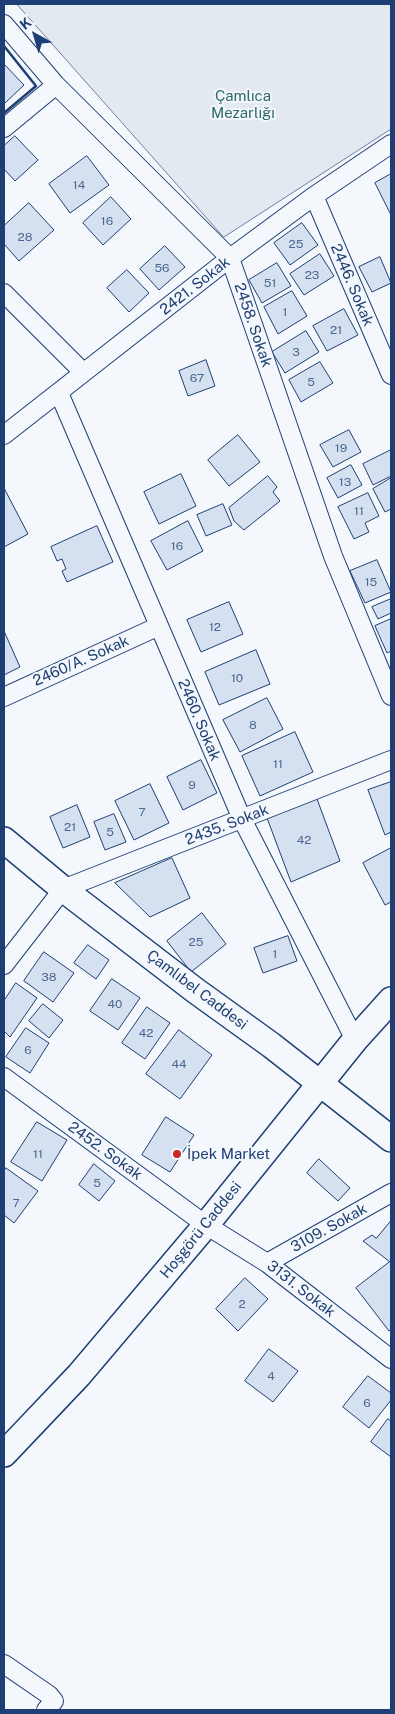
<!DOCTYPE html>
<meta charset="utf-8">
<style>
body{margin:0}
#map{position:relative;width:395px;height:1714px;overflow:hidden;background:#f4f7fb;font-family:"Public Sans",sans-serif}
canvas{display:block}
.frame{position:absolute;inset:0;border:5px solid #1d3f73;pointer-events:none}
.north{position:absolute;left:10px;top:10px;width:50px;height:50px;-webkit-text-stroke:4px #f4f7fb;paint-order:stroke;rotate:321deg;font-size:14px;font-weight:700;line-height:20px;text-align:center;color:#1d3f73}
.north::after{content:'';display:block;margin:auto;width:18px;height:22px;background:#1d3f73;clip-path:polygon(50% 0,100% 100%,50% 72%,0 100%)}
</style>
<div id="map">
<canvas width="395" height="1714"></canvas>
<div class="frame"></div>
<div class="north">K</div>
</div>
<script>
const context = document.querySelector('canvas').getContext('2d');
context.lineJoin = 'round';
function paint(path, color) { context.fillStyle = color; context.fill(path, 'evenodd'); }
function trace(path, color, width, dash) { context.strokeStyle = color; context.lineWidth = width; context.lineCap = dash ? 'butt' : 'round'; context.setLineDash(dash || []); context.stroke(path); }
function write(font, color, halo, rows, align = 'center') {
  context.font = font + ' "Public Sans",sans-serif'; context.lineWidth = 4; context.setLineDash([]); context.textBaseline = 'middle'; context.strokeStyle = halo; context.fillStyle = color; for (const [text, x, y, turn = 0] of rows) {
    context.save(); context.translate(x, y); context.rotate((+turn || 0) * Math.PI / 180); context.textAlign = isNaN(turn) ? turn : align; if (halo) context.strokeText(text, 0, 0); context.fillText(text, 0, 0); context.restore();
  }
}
const green = new Path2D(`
 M17,4H391V129L224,237Z`);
const building = new Path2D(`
 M4,64L24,85L4,104Z
 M15,136L38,160L15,181L4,169V146Z
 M87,156L109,185L70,213L49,184Z
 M391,174V215L375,183Z
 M111,197L131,219L103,245L83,223Z
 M29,203L54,230L19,261L4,244V226Z
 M302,223L318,245L290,265L274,243Z
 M165,246L185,267L159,290L140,269Z
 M320,254L334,276L304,295L290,274Z
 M380,257L391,283L372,292L359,267Z
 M277,263L291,286L262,303L249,280Z
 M127,270L149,293L129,312L107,288Z
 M292,291L307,316L278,334L264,307Z
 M344,309L358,335L327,351L313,326Z
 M306,331L319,352L285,373L272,352Z
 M206,360L215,386L188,396L179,371Z
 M320,362L333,383L301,402L289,380Z
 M349,430L361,452L333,467L320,445Z
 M238,435L260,462L229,486L208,460Z
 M391,450V476L373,485L363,464Z
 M351,465L362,485L338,498L327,478Z
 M181,474L196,506L159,524L144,492Z
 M268,476L277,487L273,492L280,501L244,530L234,521L229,508Z
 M391,478V509L385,512L373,489Z
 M4,488L28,534L4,547Z
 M368,493L379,516L365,523L369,532L354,539L338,507Z
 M223,504L232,525L206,536L197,515Z
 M188,521L203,551L167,570L151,541Z
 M97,526L113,562L67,582L62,571L66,569L62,559L57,561L51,547Z
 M377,560L391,592L365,603L350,571Z
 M391,599V613L378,619L372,607Z
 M229,602L243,634L201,652L187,620Z
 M391,619V651L387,653L375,626Z
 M4,631L20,667L4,675Z
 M256,650L270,684L219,705L205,672Z
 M267,698L283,729L240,752L223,720Z
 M295,732L313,772L260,796L242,756Z
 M201,760L217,793L183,810L167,777Z
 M391,782V832L385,835L368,790Z
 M150,784L169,823L134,840L115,801Z
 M317,799L340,861L291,882L267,818Z
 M77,805L90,837L63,848L50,817Z
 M114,814L126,842L105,850L94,822Z
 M391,848V902L385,905L363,863Z
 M172,858L190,898L150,917L115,883Z
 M202,913L226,944L191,972L167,941Z
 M288,936L297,961L263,973L254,948Z
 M88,945L109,960L96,979L74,963Z
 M44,952L74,973L53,1002L24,981Z
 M112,979L140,998L118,1030L90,1011Z
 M16,983L37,998L10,1037L4,1031V1001Z
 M43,1004L63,1020L49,1038L29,1021Z
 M147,1007L170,1023L145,1059L122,1043Z
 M26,1028L49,1043L30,1073L6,1057Z
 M179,1030L212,1055L180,1099L146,1074Z
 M166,1117L194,1135L170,1172L142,1155Z
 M37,1122L67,1140L42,1181L11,1162Z
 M319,1159L350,1188L338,1201L307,1173Z
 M94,1164L115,1181L99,1201L79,1185Z
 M6,1168L38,1191L14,1223L4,1215V1171Z
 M391,1221V1261L390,1262L363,1241L372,1235L376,1238Z
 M391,1261V1329L389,1331L356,1288Z
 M245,1278L268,1299L238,1331L216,1309Z
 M269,1349L298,1371L273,1402L245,1381Z
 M368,1376L391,1393V1400L369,1428L343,1407Z
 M388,1419L391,1421V1457L371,1442Z`);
const street = new Path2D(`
 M4,24L56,85L230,258L333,556L391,696
 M4,128L56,85
 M314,196L391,375
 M4,293L83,372
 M59,393L242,819L355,1040
 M4,435L230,258L314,196L391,144
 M4,697L159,626
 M4,965L63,889L391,760
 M4,1077L206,1225L267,1263L391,1359
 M267,1263L391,1193
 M4,1664L49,1695L54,1701L46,1710`);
const secondary = new Path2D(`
 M4,840L63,889L196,991L271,1045L391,1139
 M4,1454L79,1375L206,1225L355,1040L391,1000`);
const wall = new Path2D(`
 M4,46L36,86L4,113`);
const markers = [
 [177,1154,5,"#c62828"]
];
const numberNames = [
 ["14",79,185],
 ["16",107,221],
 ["28",25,237],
 ["25",296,244],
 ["56",162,268],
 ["23",312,275],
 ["51",270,283],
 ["1",285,312],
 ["21",336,330],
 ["3",296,352],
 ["67",197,378],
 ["5",311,382],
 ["19",341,448],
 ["13",345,482],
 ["11",359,511],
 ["16",177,546],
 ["15",371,582],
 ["12",215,627],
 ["10",237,678],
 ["8",253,725],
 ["11",278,764],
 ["9",192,785],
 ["7",142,812],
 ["21",70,827],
 ["5",110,832],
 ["42",304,840],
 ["25",196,942],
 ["1",275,954],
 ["38",49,977],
 ["40",115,1004],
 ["42",146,1033],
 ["6",28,1050],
 ["44",179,1064],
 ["11",38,1154],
 ["5",97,1183],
 ["7",16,1203],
 ["2",242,1304],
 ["4",271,1376],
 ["6",367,1403]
];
const parkNames = [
 ["Çamlıca",243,96],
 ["Mezarlığı",243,113]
];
const streetNames = [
 ["2446. Sokak",352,285,67],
 ["2421. Sokak",195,286,-38],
 ["2458. Sokak",253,325,71],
 ["2460/A. Sokak",81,661,-24],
 ["2460. Sokak",199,720,67],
 ["2435. Sokak",227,825,-21],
 ["Çamlıbel Caddesi",197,990,37],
 ["2452. Sokak",105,1151,36],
 ["3109. Sokak",329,1228,-29],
 ["Hoşgörü Caddesi",201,1230,-51],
 ["3131. Sokak",301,1289,38]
];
const poiNames = [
 ["İpek Market",187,1154]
];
paint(green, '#e3e9f0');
trace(green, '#687fa3', 1);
paint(building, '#d5e0f0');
trace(building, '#1d3f73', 1);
trace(street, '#1d3f73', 20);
trace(secondary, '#1d3f73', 28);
trace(street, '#f4f7fb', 18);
trace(secondary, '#f4f7fb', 25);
trace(wall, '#1d3f73', 2.5);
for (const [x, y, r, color] of markers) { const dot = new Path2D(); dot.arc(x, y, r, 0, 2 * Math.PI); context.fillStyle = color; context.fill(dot); trace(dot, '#f4f7fb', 2); }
write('12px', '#4b6792', null, numberNames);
write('15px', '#2c6c60', '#f4f7fb', parkNames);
write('15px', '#1d3f73', '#f4f7fb', streetNames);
write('15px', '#1d3f73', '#f4f7fb', poiNames, 'left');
</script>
